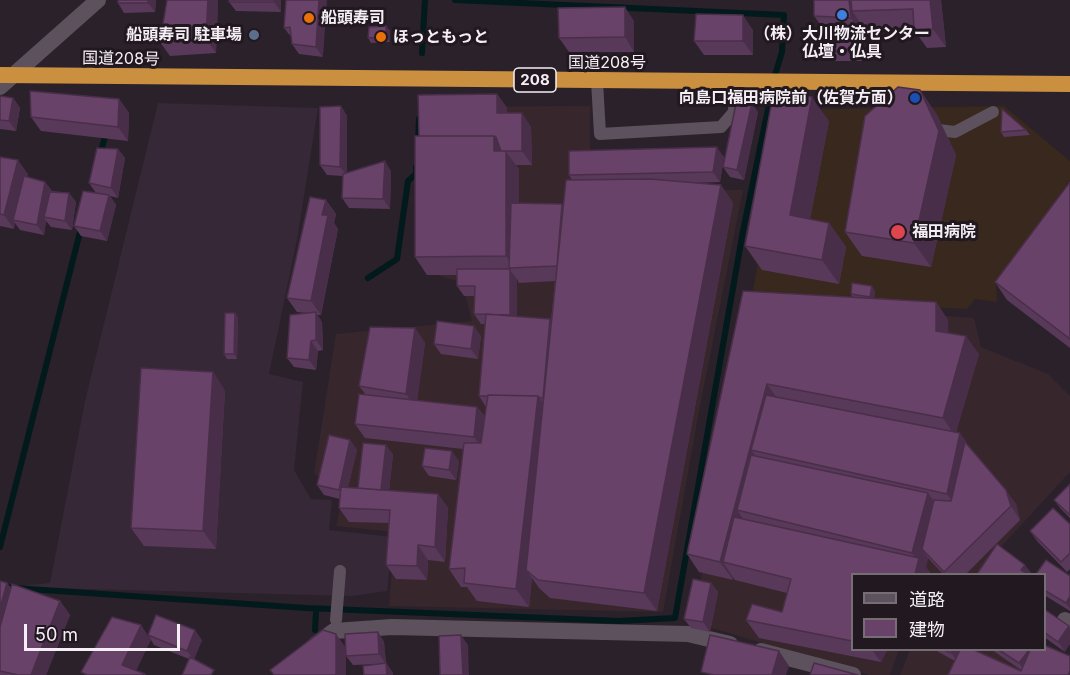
<!DOCTYPE html>
<meta charset="utf-8">
<style>
body{margin:0}
#map{position:relative;width:1070px;height:675px;overflow:hidden;background:#2a212a;font-family:Inter,"Noto Sans JP",sans-serif}
canvas{display:block}
.legend{position:absolute;left:851px;top:573px;width:195px;height:78px;box-sizing:border-box;background:#211820;border:2px solid #766e75;margin:0;padding:8px 10px;list-style:none;font-size:18px;color:#f5eff5}
.legend li{display:flex;align-items:center;gap:12px;height:30px}
.legend b{width:30px;border:2px solid #766e75}
.scale{position:absolute;left:24px;top:624px;width:156px;height:27px;box-sizing:border-box;border:3px solid #f5eff5;border-top:0;padding-left:8px;font-size:18px;line-height:21px;white-space:nowrap;color:#f5eff5;-webkit-text-stroke:4px #211820;paint-order:stroke}
</style>
<div id="map">
<canvas width="1070" height="675"></canvas>
<ul class="legend">
<li><b style="height:8px;background:#5c515c"></b>道路</li>
<li><b style="height:16px;background:#684268"></b>建物</li>
</ul>
<div class="scale">50 m</div>
</div>
<script>
const context = document.querySelector('canvas').getContext('2d');
context.lineJoin = 'round';
function paint(path, color) { context.fillStyle = color; context.fill(path, 'evenodd'); }
function trace(path, color, width, dash) { context.strokeStyle = color; context.lineWidth = width; context.lineCap = dash ? 'butt' : 'round'; context.setLineDash(dash || []); context.stroke(path); }
function write(font, color, halo, rows, align = 'center') {
  context.font = font + ' Inter,"Noto Sans JP",sans-serif'; context.lineWidth = 6; context.setLineDash([]); context.textBaseline = 'middle'; context.strokeStyle = halo; context.fillStyle = color; for (const [text, x, y, turn = 0] of rows) {
    context.save(); context.translate(x, y); context.rotate((+turn || 0) * Math.PI / 180); context.textAlign = isNaN(turn) ? turn : align; if (halo) context.strokeText(text, 0, 0); context.fillText(text, 0, 0); context.restore();
  }
}
const built = new Path2D(`
 M158,103L318,108L297,240L269,374L303,382L294,470L311,499L332,500L329,530L393,537L387,591L352,596L9,587L50,583L85,401Z`);
const industrial = new Path2D(`
 M590,106V157L573,158L571,190H743L700,406L663,612L389,606L395,532L336,526L345,488L314,474L336,334L472,321L462,283L426,271L433,107Z
 M757,302L974,318L981,347L1048,374L1070,396V472L976,574H852V650H899L890,675H869L692,622Z
 M910,650H1044L1070,675H900Z`);
const medical = new Path2D(`
 M1004,106L1070,161V180L996,285L997,302L975,299L967,309L810,301L753,291L784,110Z`);
const stream = new Path2D(`
 M422,53L425,0
 M418,142L419,119
 M100,155L106,133
 M368,278L397,259L408,181L416,174V167
 M0,547L81,228
 M0,587L306,608L619,621L675,618L743,231L775,75L782,52L784,15L455,0
 M315,630L316,612`);
const service = new Path2D(`
 M597,81L600,134L721,127L734,112L735,81
 M874,83L889,116
 M930,129L955,132L993,112
 M336,620L340,571`);
const minor = new Path2D(`
 M0,87L98,0
 M1065,620L1070,624
 M315,645L334,631L392,627L688,634L730,644
 M761,651L853,675`);
const trunk = new Path2D(`
 M0,75L1070,84`);
const wall = new Path2D(`
 M156,0L155,12L124,13L118,3Z
 M218,0L216,53L170,56L160,42Z
 M229,0H281V12L236,11L229,2Z
 M286,0L323,57L299,54L292,44V38L284,28Z
 M814,0H941L946,47L927,48L914,30V27L865,29L860,22V32H859L862,36V61H826L819,51L822,27L814,16Z
 M634,21V52H569L559,38Z
 M386,26L390,31V42L371,43L368,38Z
 M753,30V55H704L694,41Z
 M920,90L937,115L956,155L931,267L862,256L845,232Z
 M497,94L507,108V113L531,127L532,165H516L519,169V203L563,205L572,180L569,175L724,157L720,182L691,183L721,185L733,203L657,611L550,598L539,588L532,578L529,607L477,601L467,587H461L449,569L463,449L365,438L355,424L366,395L359,386L415,328L425,343L417,401L477,407L485,417L486,407L479,396L485,324H481L474,314L475,296H464L457,286V275H427L415,257L419,136ZM517,279L519,283L555,281L551,321L517,317Z
 M0,96L13,98L20,108L16,131L0,129V131Z
 M119,99L129,113L128,141L41,131L31,117Z
 M341,106L347,116V172L391,171L390,209L349,208L342,198L343,176L327,175L320,165Z
 M758,112L744,180L730,177L723,167Z
 M829,121L810,219L829,223L846,247L839,284L762,270L745,246Z
 M1026,130L1030,135L1004,137L1001,132Z
 M118,149L125,158L118,198L110,196L116,205L107,241L81,236L74,226L96,193L89,183Z
 M0,157L28,174L27,177L45,182L52,191L69,193L76,202L72,230L51,227L46,221L44,235L20,230L15,223L14,229L0,226Z
 M1070,182V348L1007,300L995,282Z
 M326,200L336,214L334,223L338,229L321,315H317L322,322L323,350L318,351L316,370L294,367L287,358L307,313L297,312L287,298Z
 M743,291L852,297L851,294L875,291L874,298L936,302L948,320V333L979,354L956,432L1016,504L1020,520L966,574H943L928,558L926,567L931,574H852V650H887L881,662L759,638L746,620L782,612L787,593L735,580L733,577V580L699,572L687,554Z
 M235,313L238,318L237,359H227L224,354Z
 M481,336L478,359L441,354L434,344Z
 M213,372L225,391L216,549L144,546L131,528Z
 M350,440L357,450L348,487L358,488L386,445L393,455L389,490L438,494L448,508L445,562L428,560L427,580L396,579L386,565L389,523L349,522L339,508L340,499L324,495L317,485Z
 M459,461L456,480L429,476L422,466Z
 M1070,484V518L1061,509L1054,500Z
 M1070,524V569L1067,572L1037,541L1030,531Z
 M1044,574L1070,576V611L1044,595Z
 M0,581L7,583L11,588L60,601L70,615L46,675H0Z
 M711,583L718,592L710,632L691,628L684,619Z
 M1044,609L1065,652L1044,637Z
 M378,632L384,642L386,663L393,673L379,664L353,665L346,656Z
 M148,635L202,640L194,659H189L154,645Z
 M935,650H974L1021,671V670L995,652L993,650H1044L1070,675H948L955,661Z`);
const shadedWall = new Path2D(`
 M148,0H156L155,12L148,3Z
 M208,0H218L216,53L206,39Z
 M274,0H281V12L274,2Z
 M319,0H327L323,57L316,47Z
 M849,0H858L852,11L860,22V32L851,18Z
 M930,0H941L946,47L933,29Z
 M625,7L634,21V52L625,37Z
 M743,15L753,30V55L743,41Z
 M386,26L390,31V42L386,37Z
 M855,26L862,36V61L856,51Z
 M920,90L937,115L956,155L931,267L914,243Z
 M497,94L507,108V127L497,113Z
 M812,97L829,121L806,240L790,215Z
 M13,98L20,108L16,131L9,121Z
 M119,99L129,113L128,141L118,127Z
 M752,103L758,112L744,180L737,170Z
 M341,106L347,116V176L340,167Z
 M522,113L531,127L532,165L522,151Z
 M494,136L519,169V268H514L506,256L494,151Z
 M717,147L724,157L720,182L713,172Z
 M118,149L125,158L118,198L111,188Z
 M18,160L28,174L16,221L13,220L15,223L14,229L4,215Z
 M385,161L391,171L390,209L383,199Z
 M45,182L52,191L44,217L46,221L44,235L37,225Z
 M721,185L733,203L657,611L644,593Z
 M69,193L76,202L72,230L65,221Z
 M109,195L116,205L107,241L100,231Z
 M326,200L336,214L334,223L338,229L321,315L311,301L322,215Z
 M829,223L846,247L839,284L822,260Z
 M510,270L517,279V324L510,315Z
 M872,286L875,291L874,302L870,297Z
 M936,302L948,320L949,349L936,331Z
 M316,312L322,322L323,350L316,340Z
 M235,313L238,318L237,359L234,354Z
 M550,319L560,333L543,398Z
 M474,326L481,336L478,359L471,349Z
 M415,328L425,343L416,408L406,394Z
 M966,336L979,354L955,436L943,418Z
 M311,341L318,351L316,370L309,360Z
 M213,372L225,391L216,549L203,531Z
 M767,384L780,402L751,450L763,466L737,510L747,524L723,562L733,577V580L720,562Z
 M538,396L551,414L526,570L532,578L529,607L516,589Z
 M477,407L487,421L484,451L474,437Z
 M960,433L973,451L960,512L947,494Z
 M350,440L357,450L345,500L339,490Z
 M386,445L393,455L388,501L381,492Z
 M452,451L459,461L456,480L449,470Z
 M1006,490L1016,504L1020,520L1011,506Z
 M928,493L941,511L922,549L928,558L926,567L931,574H915L918,562L912,553Z
 M438,494L448,508L445,562L435,547Z
 M418,545L428,560L427,580L417,566Z
 M1025,565L1032,574H1025L1021,570Z
 M7,583L17,597L0,655V608Z
 M711,583L718,592L710,632L703,622Z
 M1070,596V609L1066,603Z
 M60,601L70,615L46,675H31Z
 M141,625L151,640L134,675L122,665Z
 M1069,626L1070,628V644L1065,652L1058,642Z
 M195,630L202,640L194,660L187,651Z
 M378,632L384,642L386,663L393,673V675H387L386,664L379,654Z
 M336,634L346,648V675H336Z
 M461,635L468,645L469,675H463Z
 M872,650H887L881,662Z
 M953,650H965L958,662L951,653Z
 M1029,650H1031L1026,673L1019,663Z
 M779,651L789,666L786,675H772Z`);
const building = new Path2D(`
 M118,0H148V3H118Z
 M167,0H208L206,39L160,42Z
 M229,0H274V2H229Z
 M286,0H319L316,47L292,44L290,27L284,28Z
 M814,0H849L851,18L814,16Z
 M851,0H930L933,29L914,30L913,9L852,11Z
 M625,7V37L559,38L558,8Z
 M696,14L743,15V41H694Z
 M386,26V37L368,38L369,27Z
 M855,26L856,51H819V27Z
 M898,87L920,90L939,131L914,243L845,232L865,116Z
 M774,90L812,97L790,215L829,223L822,260L745,246Z
 M30,91L119,99L118,127L31,117Z
 M497,94V113H522V151H501L496,137L494,136H419L418,95Z
 M0,96L13,98L9,121L0,120Z
 M737,99L752,103L737,170L723,167Z
 M341,106L340,167L320,165V107Z
 M1002,109L1026,130L1001,132Z
 M415,136H494V151H506V256L415,257Z
 M717,147L713,172L569,175V151Z
 M97,148L118,149L111,188L89,183Z
 M0,157L18,160L4,215L0,214Z
 M385,161L383,199L342,198L343,174Z
 M24,176L45,182L37,225L13,220Z
 M650,179L721,185L644,593L538,580L526,570L566,180Z
 M1070,182V339L995,282Z
 M83,191L109,195L100,231L74,226Z
 M50,192L69,193L65,221L44,217Z
 M310,197L326,200L322,215H328L311,301L287,298Z
 M511,203L562,204L557,266L509,268Z
 M457,269H510V315L474,314L475,286H457Z
 M852,283L872,286L870,297L851,294Z
 M743,291L936,302V331L966,336L943,418L767,384L720,562L687,554Z
 M316,312V340L311,341L309,360L287,358L290,315Z
 M225,313H235L234,354H224Z
 M486,314L550,319L543,398H540L538,396L488,395V396H479Z
 M437,321L474,326L471,349L434,344Z
 M370,327L415,328L406,394L359,386Z
 M141,368L213,372L203,531L131,528Z
 M359,394L477,407L474,437L355,424Z
 M488,395L538,396L516,589L464,583L465,568L449,569L464,443H481Z
 M766,395L960,433L947,494L751,450Z
 M329,435L350,440L339,490L317,485Z
 M965,442L1006,490L1011,506L944,572L922,549L934,500L951,501Z
 M363,443L386,445L381,490L358,488Z
 M425,448L452,451L449,470L422,466Z
 M751,455L928,493L912,553L737,510Z
 M1070,484V515L1054,500Z
 M341,487L438,494L435,547L418,545L417,566L386,565L390,510L339,508Z
 M1053,508L1070,524V553L1061,562L1030,531Z
 M734,517L919,558L915,574H852V641L746,620L752,604L782,612L791,579L723,562Z
 M997,544L1025,565L1021,570L1028,574H977Z
 M1046,560L1070,576V596L1066,603L1044,590V574H1036Z
 M693,579L711,583L703,622L684,619Z
 M0,581L7,583L0,608Z
 M12,584L60,601L31,675H18L0,671V627Z
 M1044,609L1069,626L1058,642L1044,632Z
 M156,615L195,630L187,651L148,635Z
 M112,617L141,625L122,665L145,674L144,675H87L81,672Z
 M323,630L336,634V675H274L270,670Z
 M378,632L379,654L346,656L345,634Z
 M461,635L463,675H440L439,636Z
 M710,635L779,651L772,675H714L701,672Z
 M1044,645L1070,656V671L1068,675H948L960,650H974L1021,671L1030,650H1044Z
 M945,650H953L951,653Z
 M999,650H1029L1019,663Z
 M190,657L214,670L211,675H182Z
 M386,663L387,675H364L363,666Z
 M814,663L858,675H810Z`);
const markers = [
 [842,15,6,"#3f7fe0"],
 [309,18,6,"#e8710a"],
 [254,35,6,"#5c6f8a"],
 [381,37,6,"#e8710a"],
 [915,98,6,"#1a4fb4"],
 [898,232,8,"#e0444e"]
];
const shields = [
 [535,80,42]
];
const shieldNames = [
 ["208",535,80]
];
const poiNames = [
 ["船頭寿司",321,18],
 ["（株）大川物流センター",842,34,"center"],
 ["仏壇・仏具",842,52,"center"],
 ["船頭寿司 駐車場",242,35,"right"],
 ["ほっともっと",393,37],
 ["向島口福田病院前（佐賀方面）",903,98,"right"],
 ["福田病院",912,232]
];
const streetNames = [
 ["国道208号",121,59,1],
 ["国道208号",607,63]
];
paint(built, '#362836');
paint(industrial, '#38262d');
paint(medical, '#38281d');
trace(stream, '#021a1b', 6);
trace(service, '#5c515c', 12);
trace(minor, '#5c515c', 16);
trace(trunk, '#ca9040', 16);
paint(wall, '#593959');
paint(shadedWall, '#492e49');
paint(building, '#684268');
trace(building, '#492e49', 1.5);
for (const [x, y, r, color] of markers) { const dot = new Path2D(); dot.arc(x, y, r, 0, 2 * Math.PI); context.fillStyle = color; context.fill(dot); trace(dot, '#211820', 2); }
for (const [x, y, w] of shields) { const box = new Path2D(); box.roundRect(x - w / 2, y - 12, w, 24, 4.5); context.fillStyle = '#211820'; context.fill(box); trace(box, '#f5eff5', 1.5); }
write('bold 15px', '#f5eff5', null, shieldNames);
write('bold 16px', '#f5eff5', '#211820', poiNames, 'left');
write('16px', '#f5eff5', '#211820', streetNames);
</script>
